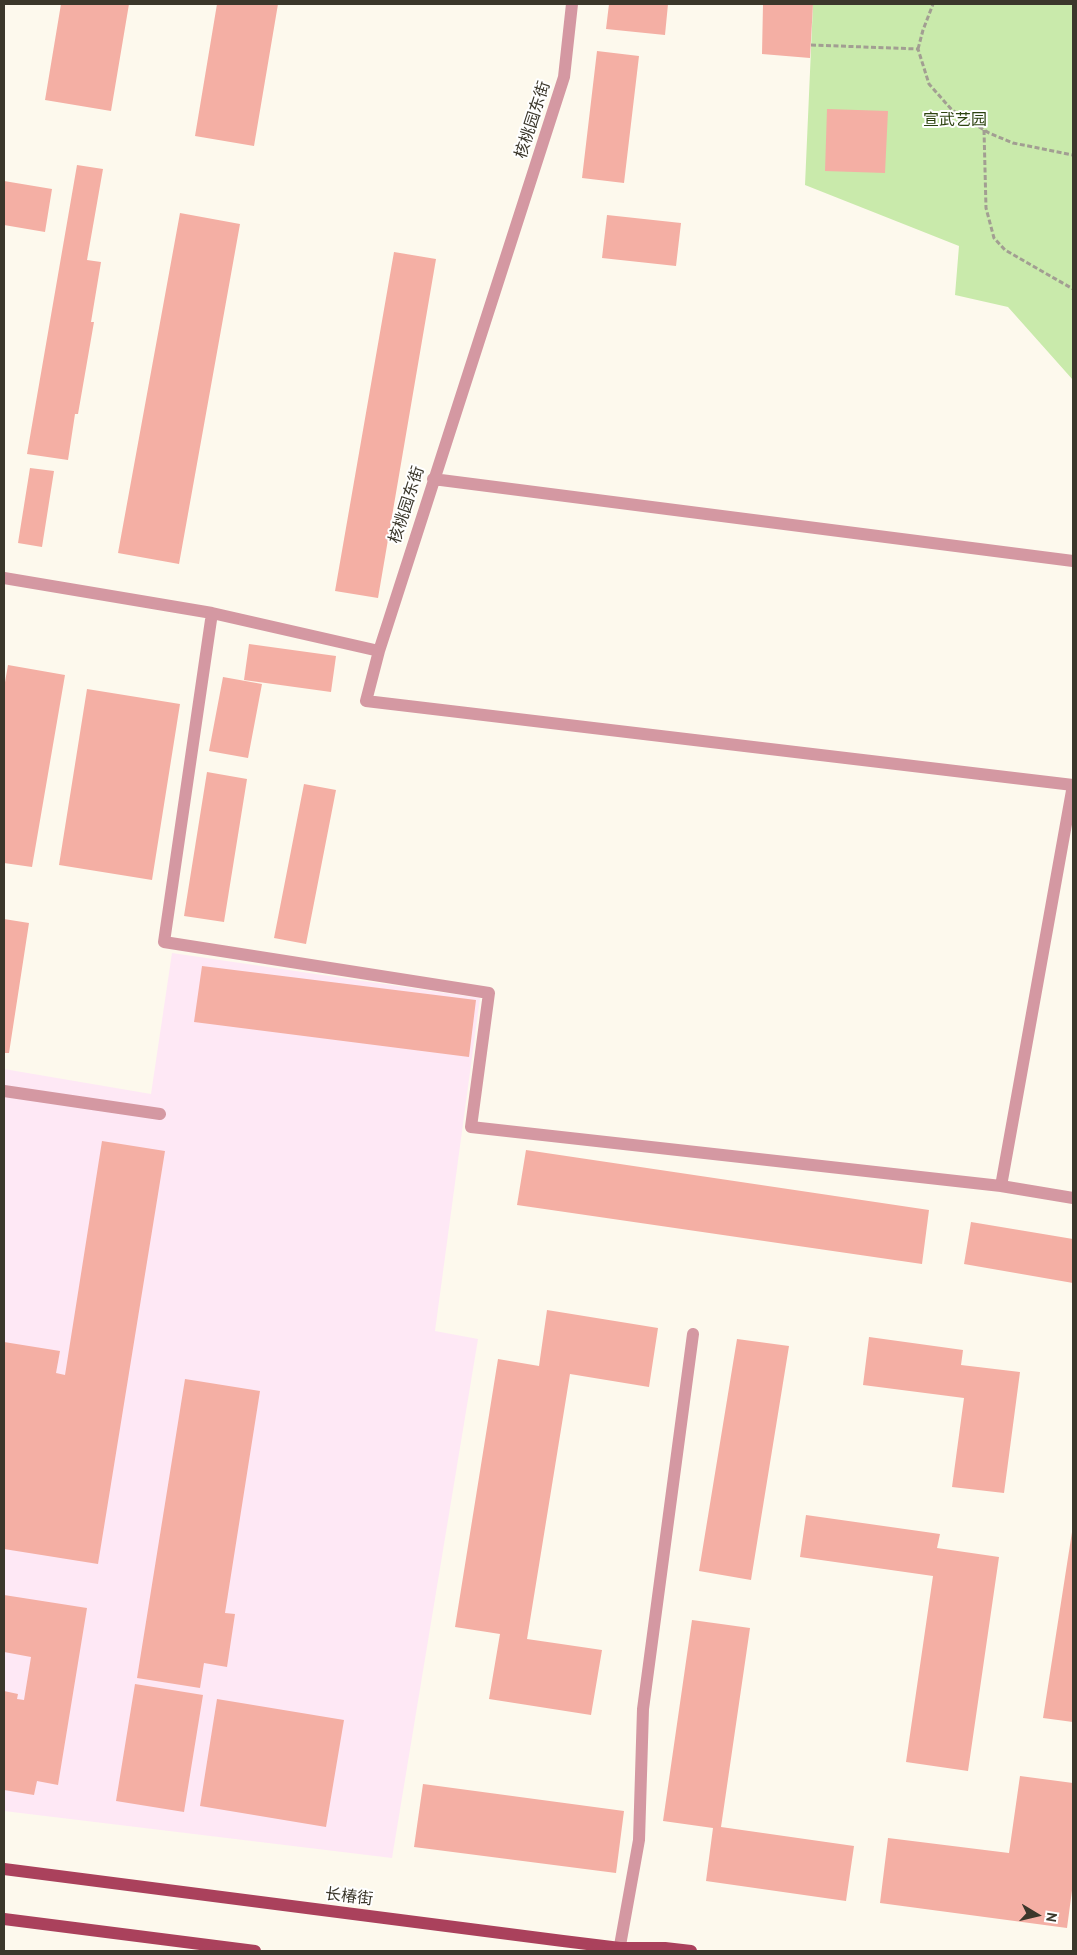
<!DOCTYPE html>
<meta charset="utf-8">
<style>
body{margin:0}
#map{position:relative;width:1077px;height:1955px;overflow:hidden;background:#fdf9ed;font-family:"PT Sans",sans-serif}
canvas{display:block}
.frame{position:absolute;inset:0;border:5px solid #3b372b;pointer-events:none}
.north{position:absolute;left:1012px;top:1890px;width:50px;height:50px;-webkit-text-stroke:4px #fff;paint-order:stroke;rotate:99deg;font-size:14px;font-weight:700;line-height:20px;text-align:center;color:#3b372b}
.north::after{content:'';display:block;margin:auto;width:18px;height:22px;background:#3b372b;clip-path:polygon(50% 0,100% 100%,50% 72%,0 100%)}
</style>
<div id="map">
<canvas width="1077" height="1955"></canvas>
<div class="frame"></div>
<div class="north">N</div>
</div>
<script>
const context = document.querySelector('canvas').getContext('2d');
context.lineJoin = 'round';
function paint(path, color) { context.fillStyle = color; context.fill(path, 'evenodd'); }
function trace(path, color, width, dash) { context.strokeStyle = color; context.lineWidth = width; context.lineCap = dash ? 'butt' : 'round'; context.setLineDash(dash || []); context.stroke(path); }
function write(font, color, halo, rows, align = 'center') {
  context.font = font + ' "PT Sans","Noto Sans SC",sans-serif'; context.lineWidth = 4; context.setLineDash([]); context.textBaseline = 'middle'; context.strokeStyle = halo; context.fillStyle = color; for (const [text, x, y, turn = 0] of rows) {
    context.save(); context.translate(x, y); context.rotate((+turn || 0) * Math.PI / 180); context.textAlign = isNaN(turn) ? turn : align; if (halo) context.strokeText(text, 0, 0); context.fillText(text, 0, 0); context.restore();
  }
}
const medical = new Path2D(`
 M172,953L480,998L435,1331L478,1339L392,1858L4,1811V1069L151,1094Z`);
const green = new Path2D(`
 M813,4H1073V380L1008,307L955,295L959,246L805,185Z`);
const building = new Path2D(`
 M61,4H129L111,111L45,100Z
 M217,4H278L254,146L195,136Z
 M609,4H668L665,35L606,29Z
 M763,4H813L810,58L762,54Z
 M597,51L639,56L624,183L582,178Z
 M827,109L888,111L885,173L825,171Z
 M77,165L103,169L87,260L101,262L91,322H94L78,414H75L68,460L27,454Z
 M4,181L52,189L45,232L4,225Z
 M180,213L240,224L179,564L118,553Z
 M607,215L681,223L676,266L602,258Z
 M394,252L436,259L378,598L335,591Z
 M30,468L54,471L42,547L18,543Z
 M249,644L336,656L331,692L244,680Z
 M8,665L65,675L32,867L4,863V688Z
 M223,677L262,684L248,758L209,751Z
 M87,689L180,704L152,880L59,865Z
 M207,772L247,779L224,922L184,916Z
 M304,784L336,790L306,944L274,938Z
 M4,919L29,923L9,1053H4Z
 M202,966L476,1000L469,1057L194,1022Z
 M102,1141L165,1151L98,1564L4,1549V1342L60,1351L56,1373L65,1375Z
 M526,1150L929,1210L922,1264L517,1205Z
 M971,1222L1073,1239V1283L964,1264Z
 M547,1310L658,1328L649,1387L570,1374L527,1639L602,1650L591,1715L489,1699L500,1634L455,1627L498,1359L539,1366Z
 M869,1337L963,1350L961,1365L1020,1372L1004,1493L952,1487L964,1398L863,1385Z
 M737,1339L789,1346L751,1580L699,1571Z
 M185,1379L260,1391L225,1613L235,1614L227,1667L204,1663L200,1688L137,1678Z
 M806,1515L940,1534L937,1548L999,1557L968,1771L906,1762L933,1576L800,1557Z
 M1072,1532L1073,1533V1722L1043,1718Z
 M4,1595L87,1608L58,1785L37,1781L34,1795L4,1790V1691L18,1694L17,1699L24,1700L31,1657L4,1652Z
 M692,1620L750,1628L721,1827L854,1846L846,1901L706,1881L713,1828L663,1821Z
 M135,1684L203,1695L184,1812L116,1801Z
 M217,1699L344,1720L326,1827L200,1806Z
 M1020,1776L1073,1783V1883L1067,1928L880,1903L888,1838L1009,1853Z
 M423,1784L624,1811L616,1873L414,1847Z`);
const path = new Path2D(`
 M811,45L918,49L929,84L952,110L989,133L1013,143L1073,155
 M918,49L923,30L933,4
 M984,130L986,208L994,238L1005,250L1073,289`);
const minor = new Path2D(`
 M433,479L1073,561
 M4,578L212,613L379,651L564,77L572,4
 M212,613L164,942L489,993L471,1127L1001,1186L1073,1198
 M379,651L366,701L1073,785L1001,1186
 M4,1091L160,1114
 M619,1951L639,1840L643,1709L693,1334`);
const major = new Path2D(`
 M4,1869L563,1941L620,1948H665L691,1951
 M4,1919L255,1951`);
const streetNames = [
 ["核桃园东街",533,120,-72],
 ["核桃园东街",407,505,-72],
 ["长椿街",349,1897,7]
];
const parkNames = [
 ["宣武艺园",955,120]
];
paint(medical, '#fee8f5');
paint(green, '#c9eaab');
paint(building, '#f4afa4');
trace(path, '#a29e92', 3, [5, 2.5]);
trace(minor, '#d498a2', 12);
trace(major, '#aa415c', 12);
write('16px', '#3b372b', '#fff', streetNames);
write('16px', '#2d4310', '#fff', parkNames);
</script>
